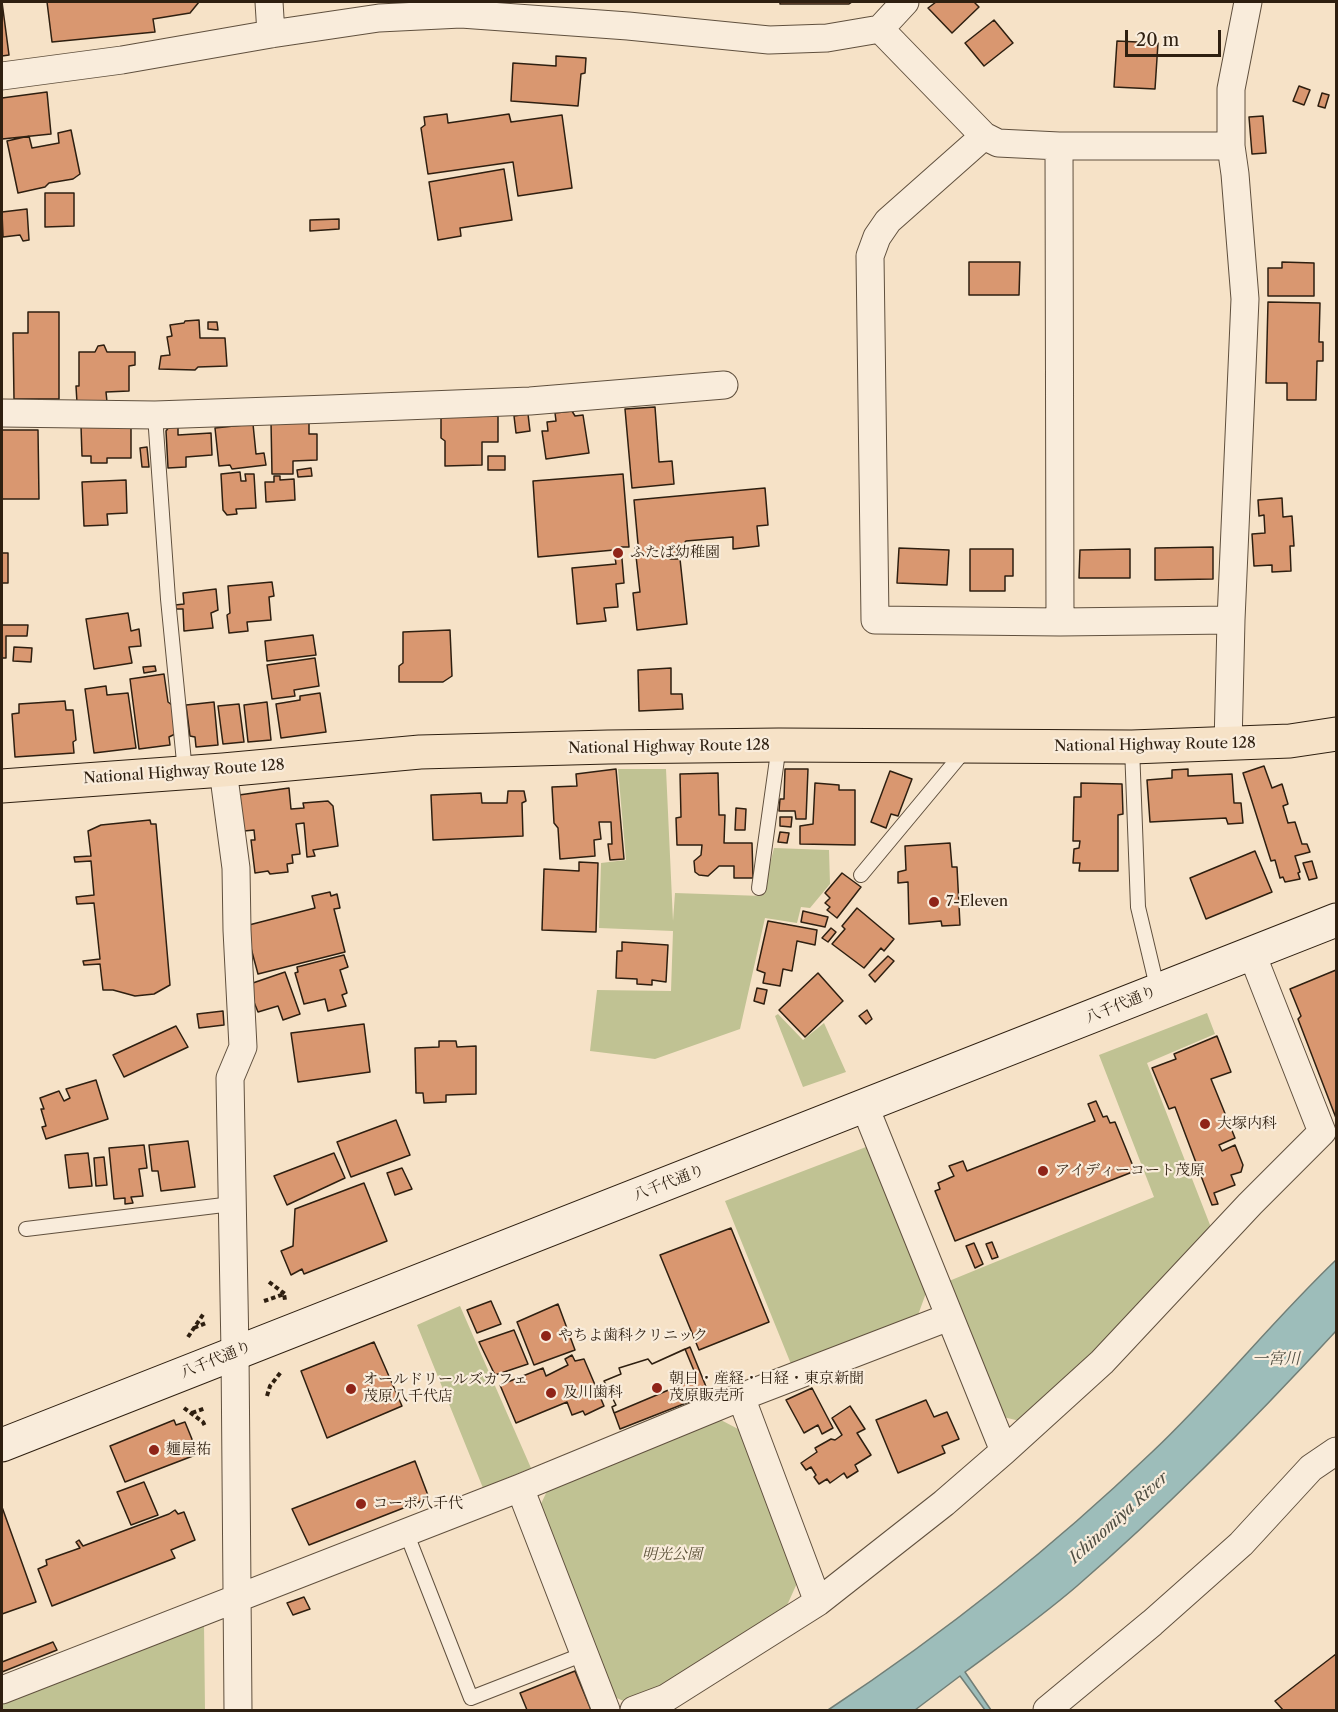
<!DOCTYPE html>
<meta charset="utf-8">
<style>
body{margin:0}
#map{position:relative;width:1338px;height:1712px;overflow:hidden;background:#f6e2c7;font-family:"Libre Caslon Text",serif}
canvas{display:block}
.frame{position:absolute;inset:0;border:3px solid #2e1f10;pointer-events:none}
.scale{position:absolute;left:1125px;top:30px;width:96px;height:27px;box-sizing:border-box;border:3px solid #2e1f10;border-top:0;padding-left:8px;font-size:18px;line-height:21px;white-space:nowrap;color:#2e1f10;-webkit-text-stroke:4px #f9ecdb;paint-order:stroke}
</style>
<div id="map">
<canvas width="1338" height="1712"></canvas>
<div class="frame"></div>
<div class="scale">20 m</div>
</div>
<script>
const context = document.querySelector('canvas').getContext('2d');
context.lineJoin = 'round';
function paint(path, color) { context.fillStyle = color; context.fill(path, 'evenodd'); }
function trace(path, color, width, dash) { context.strokeStyle = color; context.lineWidth = width; context.lineCap = dash ? 'butt' : 'round'; context.setLineDash(dash || []); context.stroke(path); }
function write(font, color, halo, rows, align = 'center') {
  context.font = font + ' "Libre Caslon Text","Noto Serif JP",serif'; context.lineWidth = 4.5; context.setLineDash([]); context.textBaseline = 'middle'; context.strokeStyle = halo; context.fillStyle = color; for (const [text, x, y, turn = 0] of rows) {
    context.save(); context.translate(x, y); context.rotate((+turn || 0) * Math.PI / 180); context.textAlign = isNaN(turn) ? turn : align; if (halo) context.strokeText(text, 0, 0); context.fillText(text, 0, 0); context.restore();
  }
}
const green = new Path2D(`
 M618,769H666L673,921L675,893L762,896L774,848L829,850L830,884L810,908L801,907L797,923L765,918L740,1029L655,1059L590,1051L597,990L671,991L673,931L599,928L601,863L626,860Z
 M1207,1013L1215,1034L1147,1063L1212,1230L1122,1327L1020,1421L1003,1417L949,1281L1154,1197L1099,1055Z
 M778,1014L803,1040L824,1023L846,1072L803,1087L775,1016Z
 M866,1147L926,1293L918,1315L791,1364L725,1201Z
 M460,1306L531,1468L483,1488L417,1325Z
 M719,1419L740,1430L798,1581L784,1612L661,1689L628,1703L610,1695L538,1510L549,1487Z
 M204,1624L205,1710H2V1702Z`);
const water = new Path2D(`
 M1336,1260V1331C1255,1419 1168,1507 1077,1586C1041,1617 1003,1644 965,1672L991,1710H985L960,1676L915,1710H828C943,1634 1051,1549 1151,1453C1216,1392 1272,1321 1336,1260Z`);
const building = new Path2D(`
 M2,2L9,55L2,56Z
 M47,2H199L190,13L153,19L155,32L52,42Z
 M780,2H852L849,4H780Z
 M936,2H974L979,7L952,33L928,8Z
 M994,20L1013,43L984,66L965,43Z
 M1117,41L1158,43L1155,89L1114,87Z
 M556,56L586,58L585,73L581,74L578,106L511,101L513,63L556,66Z
 M1299,86L1310,90L1304,105L1293,101Z
 M47,92L51,134L2,139V98Z
 M1322,93L1329,95L1325,108L1318,106Z
 M447,114L448,123L509,114L511,122L562,115L572,188L518,196L513,162L428,174L421,128L425,125L424,117Z
 M1263,116L1266,153L1252,154L1249,117Z
 M71,130L80,174L73,179L49,183L45,187L18,193L7,141L29,136L32,148L59,143L58,133Z
 M504,169L512,220L460,228L461,236L438,240L429,182Z
 M45,193H74V226L45,227Z
 M27,209L29,240L23,241L20,235L3,237L2,212Z
 M339,219V229L310,231V220Z
 M969,262H1020L1019,295H969Z
 M1282,262L1314,263V296H1268V268H1282Z
 M1268,302L1320,303L1319,342H1323V361H1317L1316,400H1287V383H1266Z
 M28,312H59V399H14L13,333H28Z
 M199,320L200,338H225L227,366L198,367L195,370L159,369L161,356L170,355L167,337L172,336L170,325L184,323L185,321Z
 M208,322H217L218,330L208,329Z
 M104,345L107,352H135V365L129,366V391L106,392L107,402L77,403L76,386H79V352H95L98,346Z
 M655,407L659,462L672,461L674,484L632,488L625,409Z
 M572,411L575,416L583,415L589,453L546,459L542,431H548L547,422L556,421L555,413Z
 M528,414L530,431L516,433L514,416Z
 M498,416V442H482V465L445,466V441L441,438V417Z
 M271,422H309V434H317V460L293,461V474H272Z
 M253,424L256,454L264,453L266,465L232,469L230,465L219,466L215,428Z
 M131,425V458H107V463H91V456H82L81,426Z
 M169,427H178V435L211,433L212,455L186,457V467L168,468L166,431Z
 M2,430H38L39,499H2Z
 M147,447L149,467H142L140,448Z
 M488,456H505V470H488Z
 M311,468L312,476L298,477L297,470Z
 M240,472L241,481H246L245,474H254L256,508L236,509L237,514L227,515L223,510L221,474Z
 M623,474L629,547H621L624,583L616,584L618,607L604,608L606,621L577,624L572,568L616,564L614,550L538,557L533,481Z
 M274,476H280V480L294,479L295,500L266,502L265,482H274Z
 M126,480L127,513L107,514L108,525L84,526L82,482Z
 M765,488L768,525L757,526L759,546L733,549V537L686,541L670,559H680L687,624L637,630L633,593L640,592L635,547L638,544L634,500Z
 M1282,498L1283,517L1292,516L1294,546H1290L1291,571L1272,572V565L1254,566L1252,534L1265,533L1264,515L1259,516L1258,500Z
 M1213,547V579L1155,580V548Z
 M899,548L949,550L947,585L897,583Z
 M970,549H1013V576H1005V591H970Z
 M1130,549V578H1079L1080,550Z
 M2,553H8V583H2Z
 M272,582L274,596L269,597L271,620L247,622L248,631L229,633L227,615L230,613L228,586Z
 M216,589L218,610L211,613L213,628L184,631L183,609H176L175,605L184,604L183,593Z
 M128,613L131,631L139,629L141,646L129,647L132,663L94,669L86,619Z
 M2,625H28L27,636H6V658H2Z
 M450,630L452,676L443,682H399V666L403,663V632Z
 M313,635L316,655L267,661L265,641Z
 M14,647L32,648L31,662L13,661Z
 M315,658L319,686L294,690L295,696L272,699L267,665Z
 M155,666L156,671L144,673L143,667Z
 M671,668V694H682L683,709L639,711L638,670Z
 M164,674L168,702L172,705L175,734L169,737L170,745L139,749L130,679Z
 M106,686L107,695L128,693L136,748L94,753L85,689Z
 M320,693L326,732L281,738L276,704L300,700V696Z
 M65,701L66,710H73L76,740L73,742L74,753L15,757L12,714L19,713V704Z
 M214,702L218,745L196,747L195,737L190,736L186,705Z
 M267,702L271,740L248,742L244,705Z
 M239,704L244,742L223,744L218,706Z
 M1264,766L1272,788L1282,784L1288,804L1283,806L1288,823L1295,822L1302,844H1307L1310,852L1295,856L1300,872L1298,873L1300,879L1285,882L1283,877L1280,878L1275,860L1271,861L1243,773Z
 M616,769L624,859L610,860L608,844H612L611,822H599L601,839L594,840L595,856L560,859L558,828L554,823L552,787L577,786L576,774Z
 M785,769H808L806,819H796L795,811H779L780,799H784Z
 M1188,769V776L1232,774L1234,803H1241L1243,823L1228,824L1226,818L1150,822L1147,780L1172,778V770Z
 M890,771L912,779L898,816L891,814L886,828L871,822Z
 M718,773L719,815H725L724,843H752L753,878H734V866H719L708,876L699,875L695,872L694,861L701,855L702,845H677L676,818L681,817L680,774Z
 M815,783L839,785V790H855V845L800,844V826L813,824Z
 M1081,783L1122,784L1123,814L1118,815V871H1079L1080,863H1073L1074,849L1079,848L1080,841H1073L1074,797H1081Z
 M289,788L291,809L304,808L303,803L328,801L333,806L338,846L313,850L315,856L307,857L304,823L296,824L300,854L292,855L293,863L287,864L288,872L270,874L268,871L255,873L251,840H255L254,830L244,831L239,795Z
 M508,791H524L526,801L522,803L523,836L433,840L431,795L481,793L482,803H507Z
 M736,808L746,809L745,830H735Z
 M780,817H792L791,827L780,826Z
 M150,820L151,824H156L170,985L154,994L135,996L113,990H103L100,964L84,965L83,961L100,959L94,903L77,904L76,897L94,895L91,861L75,862L74,857L91,856L88,831L101,825Z
 M780,832L789,833L787,843L778,842Z
 M950,843L952,867H957L960,925L942,926L941,921L909,924L908,882L898,883V872L906,870L905,846Z
 M1255,851L1272,892L1206,919L1190,878Z
 M1312,861L1317,878L1309,880L1303,863Z
 M579,862L598,863L596,932L542,930L544,869L579,871Z
 M842,873L861,887L837,918L827,910L830,907L825,903L830,898L825,893Z
 M330,892L331,896L337,894L340,908L334,909L345,952L258,974L245,926L315,908L312,896Z
 M857,908L894,939L884,951L881,948L864,968L832,944L845,929L842,926Z
 M803,911L828,917L825,927L801,922Z
 M768,921L817,930L815,945L797,941L792,971L783,969L780,986L763,983L765,973L757,970Z
 M831,928L836,932L828,942L822,938Z
 M622,942L668,945L666,982L652,980V985L637,984V979L616,978L617,951H622Z
 M344,955L348,967L340,970L347,993L342,995L346,1006L328,1011L325,999L304,1004L295,973L298,972L297,967Z
 M888,956L894,961L875,982L869,975Z
 M1336,970V1118L1298,1019L1301,1016L1290,989Z
 M285,972L300,1014L283,1020L278,1006L258,1012L247,985Z
 M818,973L843,1001L805,1037L779,1010Z
 M757,988L767,990L764,1004L754,1001Z
 M867,1010L872,1019L866,1024L859,1016Z
 M223,1011L224,1025L199,1028L197,1014Z
 M364,1024L370,1072L298,1082L291,1033Z
 M176,1026L188,1047L124,1077L113,1055Z
 M1217,1036L1231,1072L1211,1079L1235,1138L1219,1145L1222,1151L1235,1145L1243,1165L1241,1172L1231,1175L1235,1185L1214,1193L1218,1204L1212,1205L1175,1107L1169,1109L1152,1068L1176,1059L1174,1054Z
 M439,1041H456L457,1047L476,1046V1094L446,1095V1102L424,1103L423,1093H416L415,1048L439,1047Z
 M96,1080L108,1119L46,1139L42,1127L46,1126L41,1109H44L40,1098L59,1091L64,1101L70,1098L66,1089Z
 M1096,1101L1103,1117L1107,1116L1110,1123L1115,1122L1135,1171L955,1241L935,1191L940,1189L938,1183L954,1176L949,1166L963,1161L967,1171L1095,1121L1088,1104Z
 M396,1120L410,1155L351,1177L337,1142Z
 M188,1141L195,1187L161,1191L158,1171H152L149,1145Z
 M144,1145L147,1168L139,1169L143,1196L131,1197L133,1203L125,1204V1198L114,1199L109,1148Z
 M88,1153L92,1186L69,1188L65,1155Z
 M334,1153L345,1178L287,1205L274,1176Z
 M104,1157L107,1185L96,1186L94,1158Z
 M402,1168L412,1189L395,1195L387,1173Z
 M364,1183L387,1241L304,1274L302,1269L291,1275L281,1251L293,1246L295,1209Z
 M731,1228L769,1322L699,1350L660,1255Z
 M992,1242L998,1257L992,1259L986,1244Z
 M974,1243L983,1264L975,1268L966,1246Z
 M491,1301L501,1324L477,1333L467,1310Z
 M558,1304L575,1350L534,1365L517,1322Z
 M514,1330L528,1364L495,1375L479,1342Z
 M374,1342L402,1406L327,1438L301,1371Z
 M690,1347L709,1394L620,1429L612,1407L616,1405L604,1381L621,1374L619,1368L648,1359L652,1364Z
 M685,1349L697,1378L614,1413L612,1407L616,1405L604,1381L621,1374L619,1368L648,1359L652,1364Z
 M572,1355L575,1361L584,1359L604,1406L585,1415L583,1411L572,1415L567,1402L516,1423L500,1385L543,1368L546,1376L568,1365L565,1359Z
 M812,1388L833,1428L822,1434L818,1425L804,1433L786,1400Z
 M926,1400L934,1417L947,1412L959,1439L942,1446L945,1453L898,1473L876,1420Z
 M850,1406L865,1429L857,1433L871,1455L855,1465L858,1471L847,1478L844,1473L830,1483L827,1479L819,1484L814,1477L816,1475L811,1467L806,1470L801,1463L817,1452L815,1448L831,1439L835,1440L842,1435L832,1418Z
 M174,1420L176,1425L185,1422L198,1454L125,1482L110,1446Z
 M415,1461L429,1498L309,1545L292,1509Z
 M144,1482L158,1515L131,1525L117,1492Z
 M2,1507L36,1602L2,1614Z
 M175,1510L178,1514L184,1512L195,1540L171,1550L175,1558L52,1606L38,1569L47,1565L46,1560L80,1548L76,1542L79,1540L83,1546L169,1514Z
 M304,1597L310,1609L293,1615L287,1603Z
 M53,1642L57,1650L2,1672V1662Z
 M1336,1654V1710H1283L1275,1701Z
 M575,1671L591,1710H527L520,1693Z`);
const path = new Path2D(`
 M269,1282L285,1294
 M264,1301L284,1294L285,1300
 M194,1328L206,1323
 M188,1337L204,1313
 M267,1396L270,1386L281,1372
 M184,1408L203,1422L205,1426
 M192,1413L206,1408`);
const lane = new Path2D(`
 M155,415L168,599L185,772
 M1132,747L1138,907L1158,991
 M861,875L965,750
 M759,888L779,745
 M26,1229L232,1204
 M406,1532L471,1698L584,1654`);
const street = new Path2D(`
 M269,2L271,34
 M880,29L984,136
 M2,76L122,60L271,34L379,18L461,14L628,26L769,40L827,38L880,29L905,2
 M1059,146L1060,622
 M2,413L155,415L329,409L530,401L724,385
 M1231,620L1060,622L875,620L870,256L877,237L888,221L984,136L998,143L1059,146H1231
 M1228,745L1231,620L1245,299L1235,174L1231,146V89L1248,2
 M223,770L236,868L237,930L243,1047L230,1078L235,1352L238,1710
 M865,1107L1004,1451
 M741,1397L818,1602
 M520,1488L606,1710
 M2,1690L520,1488L741,1397L949,1317
 M634,1710L666,1698L818,1602L944,1503L1004,1451L1102,1362L1250,1204L1322,1132L1252,954
 M1047,1710L1152,1623L1241,1544L1311,1468L1336,1451`);
const secondary = new Path2D(`
 M2,1445L1336,920`);
const highway = new Path2D(`
 M2,786L223,770L420,752L608,747L779,745L1132,747L1290,741L1336,734`);
const markers = [
 [618,553,6,"#8f2418"],
 [934,902,6,"#8f2418"],
 [1205,1124,6,"#8f2418"],
 [1043,1171,6,"#8f2418"],
 [546,1336,6,"#8f2418"],
 [657,1388,6,"#8f2418"],
 [351,1389,6,"#8f2418"],
 [551,1393,6,"#8f2418"],
 [154,1450,6,"#8f2418"],
 [361,1504,6,"#8f2418"]
];
const poiNames = [
 ["ふたば幼稚園",630,553],
 ["7-Eleven",946,902],
 ["大塚内科",1217,1124],
 ["アイディーコート茂原",1055,1171],
 ["やちよ歯科クリニック",558,1336],
 ["朝日・産経・日経・東京新聞",669,1379],
 ["茂原販売所",669,1396],
 ["オールドリールズカフェ",363,1380],
 ["茂原八千代店",363,1397],
 ["及川歯科",563,1393],
 ["麺屋祐",166,1450],
 ["コーポ八千代",373,1504]
];
const streetNames = [
 ["National Highway Route 128",1155,745,-1],
 ["National Highway Route 128",669,747,-1],
 ["National Highway Route 128",184,772,-4],
 ["八千代通り",1121,1005,-22],
 ["八千代通り",669,1183,-21],
 ["八千代通り",216,1360,-22]
];
const parkNames = [
 ["明光公園",672,1555]
];
const waterNames = [
 ["一宮川",1276,1359],
 ["Ichinomiya River",1119,1518,-42]
];
paint(green, '#c0c293');
paint(water, '#9dbdba');
trace(water, '#717e76', 1.5);
paint(building, '#d99770');
trace(building, '#2e1f10', 1.5);
trace(lane, '#60503e', 16);
trace(street, '#60503e', 29);
trace(secondary, '#2e1f10', 35);
trace(highway, '#2e1f10', 35);
trace(path, '#2e1f10', 4, [4.5, 3]);
trace(lane, '#f9ecdb', 14);
trace(street, '#f9ecdb', 27);
trace(secondary, '#f9ecdb', 33);
trace(highway, '#f6e2c7', 33);
for (const [x, y, r, color] of markers) { const dot = new Path2D(); dot.arc(x, y, r, 0, 2 * Math.PI); context.fillStyle = color; context.fill(dot); trace(dot, '#f9ecdb', 2); }
write('15px', '#2e1f10', '#f9ecdb', poiNames, 'left');
write('15px', '#2e1f10', '#f9ecdb', streetNames);
write('italic 15px', '#5a5037', '#f9ecdb', parkNames);
write('italic 16px', '#4f4e43', '#f9ecdb', waterNames);
</script>
